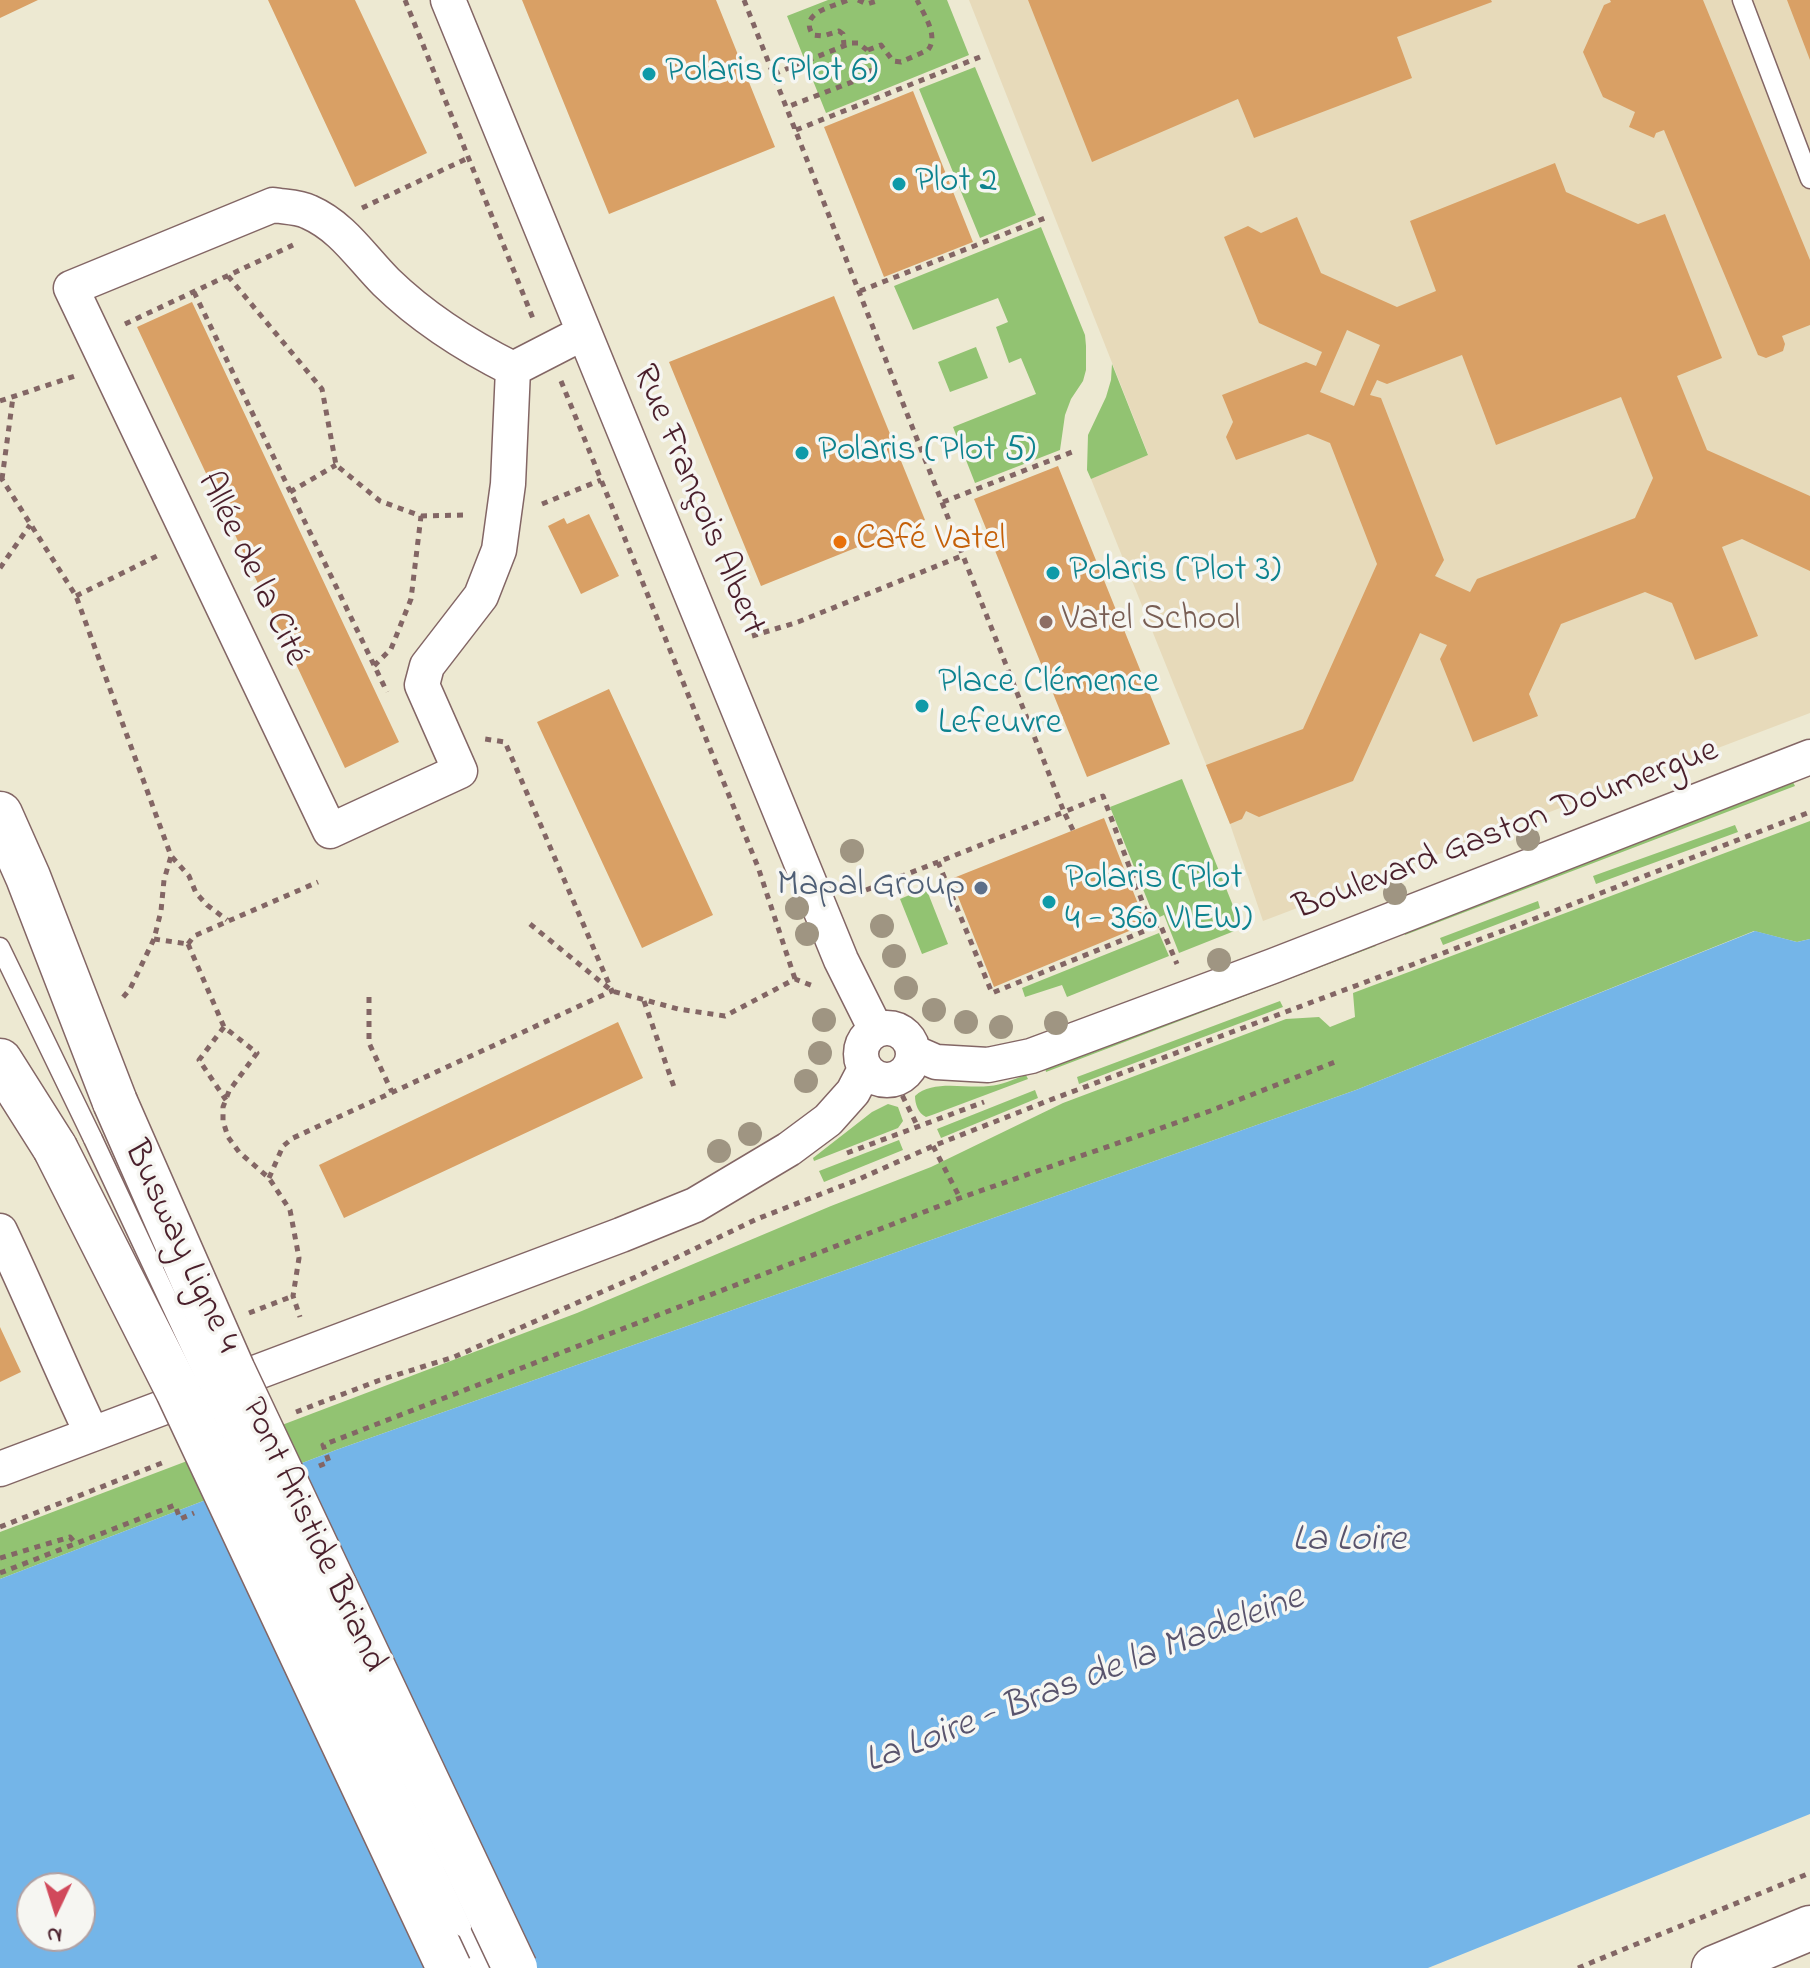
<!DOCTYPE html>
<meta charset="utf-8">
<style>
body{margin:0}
#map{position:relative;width:1810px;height:1968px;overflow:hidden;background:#ede9d2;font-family:"Indie Flower",sans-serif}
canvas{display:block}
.north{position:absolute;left:16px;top:1872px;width:80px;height:80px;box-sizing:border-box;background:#f6f6f2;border:2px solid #b1a0a2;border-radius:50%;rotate:184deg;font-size:22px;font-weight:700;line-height:32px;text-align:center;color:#4a1f2b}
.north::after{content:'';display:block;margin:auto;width:28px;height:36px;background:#d1495b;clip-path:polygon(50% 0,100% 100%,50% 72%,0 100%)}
</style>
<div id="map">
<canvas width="1810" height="1968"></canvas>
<div class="north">N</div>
</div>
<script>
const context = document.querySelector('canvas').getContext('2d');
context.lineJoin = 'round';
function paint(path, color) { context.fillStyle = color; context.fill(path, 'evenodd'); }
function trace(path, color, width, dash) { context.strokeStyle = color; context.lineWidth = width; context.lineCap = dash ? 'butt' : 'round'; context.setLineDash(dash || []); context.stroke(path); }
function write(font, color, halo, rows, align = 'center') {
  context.font = font + ' "Indie Flower",sans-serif'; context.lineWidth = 7; context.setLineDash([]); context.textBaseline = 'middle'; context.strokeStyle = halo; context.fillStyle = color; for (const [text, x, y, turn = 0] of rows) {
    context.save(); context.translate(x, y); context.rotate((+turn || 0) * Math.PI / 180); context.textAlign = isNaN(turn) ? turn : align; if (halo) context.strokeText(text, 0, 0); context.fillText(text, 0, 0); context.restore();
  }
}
const built = new Path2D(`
 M969,0H1810V713L1263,921L1230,824L1091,479L1148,454Z`);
const green = new Path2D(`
 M828,0H947L969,55L826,113L787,16Z
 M975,67L1036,215L980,238L919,89Z
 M1041,227L1085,335L1086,346V370L1083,381L1071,399L1065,415L1060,450L975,483L953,427L1036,394L1021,358L1009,363L996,327L1008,322L998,298L913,330L894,286Z
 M976,347L988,378L950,392L938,362Z
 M1112,364L1148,455L1091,479L1087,470L1088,435L1106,397L1111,380Z
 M1182,779L1242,928L1179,953L1164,915L1155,919L1110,807Z
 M1793,782L1795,786L1405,935L1404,930Z
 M1810,821V939L1797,942L1754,931L1356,1090L336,1450L0,1579V1532L577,1313L831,1206L931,1167L1063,1103L1286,1019L1319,1017L1330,1027L1355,1017L1353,993Z
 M1735,825L1738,832L1596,884L1593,876Z
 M926,888L948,944L922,954L900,899Z
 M1538,901L1540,908L1443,945L1440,938Z
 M1159,933L1169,956L1067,997L1062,985L1025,997L1022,988Z
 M1375,942L1376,946L1046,1072L1045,1067Z
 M1280,1001L1283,1007L1079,1084L1077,1077Z
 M1026,1075L1028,1079L932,1115L926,1117C918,1113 915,1104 915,1096C933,1079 966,1089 989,1086C1002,1085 1014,1079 1026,1075Z
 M1035,1090L1038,1098L941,1138L937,1129Z
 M888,1104L898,1107L903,1121L898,1128L814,1161L813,1158L872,1112Z
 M899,1140L903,1150L824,1182L819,1171Z`);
const water = new Path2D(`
 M1755,931L1797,942L1810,939V1814L1428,1968H0V1579L336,1450L1356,1090ZM32,1888H80V1936H32Z`);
const building = new Path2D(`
 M0,0H38L0,18Z
 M268,0H355L427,153L355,187Z
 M522,0H716L775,147L609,214Z
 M1028,0H1491L1492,2L1397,37L1412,78L1254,138L1238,99L1092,162Z
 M1610,0H1703L1810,260V325L1782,336L1785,344L1783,351L1766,358L1758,355L1664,130L1656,133L1654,138L1629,127L1635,112L1603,97L1583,52L1604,5L1611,2Z
 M1787,0H1810V60Z
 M913,91L973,242L884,277L824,127Z
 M1555,163L1566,192L1638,224L1665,214L1722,358L1677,376L1707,450L1810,496V571L1742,539L1722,547L1758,636L1695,660L1672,603L1645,592L1561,624L1529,694L1538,716L1473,742L1440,659L1447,645L1420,633L1353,781L1259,817L1246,811L1242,819L1230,824L1206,765L1303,729L1377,564L1330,443L1308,434L1236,460L1226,437L1233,422L1222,395L1306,362L1316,366L1322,352L1259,323L1224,237L1248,226L1261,233L1297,217L1321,273L1397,307L1436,291L1410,221ZM1347,330L1380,345L1354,406L1320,392ZM1462,355L1496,445L1621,397L1653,478L1635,518L1477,579L1470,592L1435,576L1444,560L1381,398L1370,395L1377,380L1387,384Z
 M834,296L925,520L761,586L669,362Z
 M192,302L399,742L345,768L137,327Z
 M1058,466L1170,744L1087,777L974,499Z
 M589,514L619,576L581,594L548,526L564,518L567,524Z
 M609,689L713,915L642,948L537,722Z
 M1104,818L1146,924L994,987L951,879Z
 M618,1022L643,1078L344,1218L319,1165Z
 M0,1327L21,1372L0,1382Z`);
const path = new Path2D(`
 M405,0L534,321
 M744,0L1064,812L938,862L992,993L1152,928
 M858,0L867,4L880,0
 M844,46L843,34L839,31L823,36L813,35C798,13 832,7 848,0
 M868,50L881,45L893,61L901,62L928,50C939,36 924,15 917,0
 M774,74L851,43H858L867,50L871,70L865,77L787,107
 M796,130L980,57
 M362,208L468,158
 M228,276L322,389L336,465L380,501L421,516L411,599L391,649L374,666
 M860,291L1045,218
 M194,292L387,692
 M125,324L293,245
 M561,381L758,867L795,979
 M0,401L75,376
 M0,476L76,596L171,856L164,880L161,911L154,939L130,989L120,1001
 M2,479L13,397
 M290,492L336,465
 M943,502L1072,452
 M542,504L601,480
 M421,516L468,515
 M0,568L30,525
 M76,596L161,554
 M752,636L798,622L964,555
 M1073,830L1064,812L1103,796L1152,928L1160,924L1177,964
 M172,857L189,876L196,893L207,905L227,920
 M866,890L938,862
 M530,924L612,991L678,1009L725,1016L795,979L813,986
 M154,939L188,944
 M188,944L224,1027L257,1053L229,1091L223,1107V1121L228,1137L239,1152L269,1178L290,1210L299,1258L293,1296L300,1317
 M188,944L194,936L318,882
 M369,997V1043L392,1092
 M644,1001L674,1087
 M224,1027L199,1060L226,1100
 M897,1085L918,1127
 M933,1146L960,1198
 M847,1153L984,1102
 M269,1178L283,1146L293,1138L612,991L505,742L485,739
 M249,1313L293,1296
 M296,1412L380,1380L454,1357L638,1276L757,1219L857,1180L933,1146L1050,1100L1521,924L1810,812
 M319,1466L329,1462L323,1445L960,1198L1210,1111L1335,1062
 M0,1527L167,1461
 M0,1558L70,1537L76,1544
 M0,1573L175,1505L180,1519L194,1513
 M1578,1968L1810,1873`);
const service = new Path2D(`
 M1742,0L1810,179
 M0,947L93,1139
 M462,1927L481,1968`);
const minor = new Path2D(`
 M448,0L841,960L876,1030
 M273,205C285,207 299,207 309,212C343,227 361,257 386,282C423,318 467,346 513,369L508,484L499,550L481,596L427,666L422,685L460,771L330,831L71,288Z
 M513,369L583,333
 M861 1054a26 26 0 1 1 52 0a26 26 0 1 1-52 0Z
 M913,1052L936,1062L988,1065L1031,1056L1273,966L1810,757
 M0,1231C32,1298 60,1367 92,1434
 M0,1469L621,1235L695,1205L789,1149L828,1120L853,1092L865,1069`);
const primary = new Path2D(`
 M0,814L28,877L115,1102
 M0,1061L55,1148
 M1714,1968L1810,1928`);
const serviceBridge = new Path2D(`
 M93,1139L462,1927`);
const primaryBridge = new Path2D(`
 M115,1102L233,1371L515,1968
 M55,1148L178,1391L449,1968`);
const trees = [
 [1528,839],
 [852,851],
 [1395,893],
 [797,908],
 [882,926],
 [807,934],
 [894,956],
 [1219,960],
 [906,988],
 [934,1010],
 [824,1020],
 [966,1022],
 [1056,1023],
 [1001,1027],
 [820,1053],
 [806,1081],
 [750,1134],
 [719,1151]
];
const markers = [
 [649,74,8,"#0f9aa8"],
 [899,184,8,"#0f9aa8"],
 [802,453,8,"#0f9aa8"],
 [840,542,8,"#e8710a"],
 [1053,573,8,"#0f9aa8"],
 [1046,622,8,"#8d6e63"],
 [922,706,8,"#0f9aa8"],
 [981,888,8,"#5c6f8a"],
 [1049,902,8,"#0f9aa8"]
];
const cultureNames = [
 ["Polaris (Plot 6)",665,74],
 ["Plot 2",915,184],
 ["Polaris (Plot 5)",818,453],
 ["Polaris (Plot 3)",1069,573],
 ["Place Clémence",938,685],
 ["Lefeuvre",938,726],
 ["Polaris (Plot",1065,881],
 ["4 - 360 VIEW)",1065,922]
];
const streetNames = [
 ["Rue François Albert",696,501,67],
 ["Allée de la Cité",250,570,64],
 ["Boulevard Gaston Doumergue",1507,832,-21],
 ["Busway Ligne 4",179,1248,65],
 ["Pont Aristide Briand",311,1536,65]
];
const foodNames = [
 ["Café Vatel",856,542]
];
const educationNames = [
 ["Vatel School",1062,622]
];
const serviceNames = [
 ["Mapal Group",965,888]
];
const waterNames = [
 ["La Loire",1349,1543],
 ["La Loire - Bras de la Madeleine",1085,1682,-21]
];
paint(built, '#e7daba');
paint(green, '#92c372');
paint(water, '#74b5e8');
paint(building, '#d9a065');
trace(service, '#836665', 21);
trace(minor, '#836665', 37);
trace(primary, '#836665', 47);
trace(path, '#836665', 5, [6, 6]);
trace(service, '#fff', 18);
trace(minor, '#fff', 34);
trace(primary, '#fff', 44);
trace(serviceBridge, '#836665', 21, []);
trace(primaryBridge, '#836665', 47, []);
trace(serviceBridge, '#fff', 18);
trace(primaryBridge, '#fff', 44);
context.fillStyle = '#9f9582';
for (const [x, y] of trees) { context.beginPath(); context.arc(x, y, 12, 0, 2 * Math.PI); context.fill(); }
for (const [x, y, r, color] of markers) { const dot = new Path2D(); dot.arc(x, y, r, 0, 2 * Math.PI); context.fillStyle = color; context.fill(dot); trace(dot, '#f6f6f2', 3); }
write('36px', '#0d838f', '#f6f6f2', cultureNames, 'left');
write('36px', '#4a1f2b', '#f6f6f2', streetNames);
write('36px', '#c56008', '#f6f6f2', foodNames, 'left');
write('36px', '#785e54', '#f6f6f2', educationNames, 'left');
write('36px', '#4e5e75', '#f6f6f2', serviceNames, 'right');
write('italic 38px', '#59546d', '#f6f6f2', waterNames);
</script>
